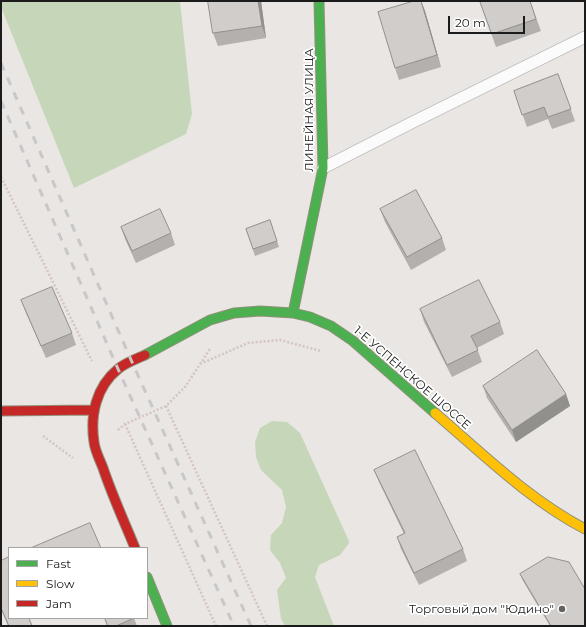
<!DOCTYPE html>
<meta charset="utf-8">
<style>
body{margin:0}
#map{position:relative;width:586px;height:627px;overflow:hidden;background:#e9e6e3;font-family:Montserrat,sans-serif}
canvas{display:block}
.frame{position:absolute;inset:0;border:2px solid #1b1b1b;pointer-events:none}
.legend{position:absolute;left:8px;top:547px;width:140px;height:72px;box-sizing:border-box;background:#fff;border:1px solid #a4a4a4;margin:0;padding:5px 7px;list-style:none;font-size:12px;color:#1b1b1b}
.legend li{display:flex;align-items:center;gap:8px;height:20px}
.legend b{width:20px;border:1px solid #a4a4a4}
.scale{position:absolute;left:448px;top:16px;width:77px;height:18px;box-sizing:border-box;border:2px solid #1b1b1b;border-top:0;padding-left:5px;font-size:12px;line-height:14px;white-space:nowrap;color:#1b1b1b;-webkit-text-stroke:3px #fff;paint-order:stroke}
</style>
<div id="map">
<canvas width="586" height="627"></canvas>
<div class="frame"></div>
<ul class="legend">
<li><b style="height:5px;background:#4caf50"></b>Fast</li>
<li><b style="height:5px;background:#ffc107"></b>Slow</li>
<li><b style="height:5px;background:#c62828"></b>Jam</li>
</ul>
<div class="scale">20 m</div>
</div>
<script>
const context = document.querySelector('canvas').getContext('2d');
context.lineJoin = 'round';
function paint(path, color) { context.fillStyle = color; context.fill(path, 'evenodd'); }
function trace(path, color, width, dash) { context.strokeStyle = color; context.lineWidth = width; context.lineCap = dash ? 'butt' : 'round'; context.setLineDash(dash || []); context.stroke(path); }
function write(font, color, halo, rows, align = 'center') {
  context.font = font + ' Montserrat,sans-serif'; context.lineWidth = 3.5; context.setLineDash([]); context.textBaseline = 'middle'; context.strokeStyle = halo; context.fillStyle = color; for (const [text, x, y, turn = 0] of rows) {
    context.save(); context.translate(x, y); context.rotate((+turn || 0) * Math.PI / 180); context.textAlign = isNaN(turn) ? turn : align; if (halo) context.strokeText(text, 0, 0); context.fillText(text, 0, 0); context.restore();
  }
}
const forest = new Path2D(`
 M1,1H180L192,114L186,134L74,188L1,7Z
 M272,421L287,422L300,433L348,539L349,543L340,555L319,565L315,577L334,626H285L281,619L277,590L286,578L280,563L270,550L271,535L282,523L286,507L282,490L261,470L256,457L255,442L260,428Z`);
const path = new Path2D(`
 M1,177L92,361
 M200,364L248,343L280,340L321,351
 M166,406L267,626
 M125,424L216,626
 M118,430L125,424L166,406L185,387L210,349
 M43,436L73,458`);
const lane = new Path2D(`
 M323,168L413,122L585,37`);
const fast = new Path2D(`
 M293,313L323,168L319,1
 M145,355L210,320L234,313L260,311L293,313L310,317L331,326L353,341L435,413
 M147,577L167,626`);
const slow = new Path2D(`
 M435,413C483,454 528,499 585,529`);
const jam = new Path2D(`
 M1,411L94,410
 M135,548C124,521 112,495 103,468C100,460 95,451 94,442C90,415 96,387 118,369C125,363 136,359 145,355`);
const rail = new Path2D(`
 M1,63L132,362L251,626
 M1,101L118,369L234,626`);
const wall = new Path2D(`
 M261,1L266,38L218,46L213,33Z
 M421,1L425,11L441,67L399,80L395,68Z
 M480,1H530L541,31L496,47Z
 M558,74L575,121L552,129L548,119L527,127L514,91Z
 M380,209L442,238L446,250L411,270L385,222Z
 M270,220L279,247L255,256L246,229Z
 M121,227L171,233L175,245L136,263L125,239Z
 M21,300L72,333L76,345L46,358L26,313Z
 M420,309L500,322L504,334L477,348L482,362L452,377L424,322Z
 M483,386L566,394L570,406L516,442L487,398Z
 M374,470L463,549L467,561L419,585L401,549L397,537L404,534L379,482Z
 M1,561L9,618L32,626H8L1,609Z
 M520,574L585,626H550L523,581Z
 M104,618H134L137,626H108Z`);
const shadedWall = new Path2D(`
 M258,1H261L266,38L262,26Z
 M421,1L425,11L441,67L437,55Z
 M566,394L570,406L516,442L512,430Z`);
const building = new Path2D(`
 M208,1H258L262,26L213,33Z
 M414,1H421L437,55L395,68L378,12Z
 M480,1H530L536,19L492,34Z
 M558,74L571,109L548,117L544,107L522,115L514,91Z
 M416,190L442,238L407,257L380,209Z
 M160,209L171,233L132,251L121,227Z
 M270,220L277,241L253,249L246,229Z
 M479,280L500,322L471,336L478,350L447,365L420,309Z
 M52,287L72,333L41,346L21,300Z
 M537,350L566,394L512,430L483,386Z
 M415,450L463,549L414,573L397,537L405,533L374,470Z
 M90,523L101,548H31Z
 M9,557V618H29L32,626H9L1,608V561Z
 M548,557L569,562L585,589V626H551L520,574Z
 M105,618H134L116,626H108Z`);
const markers = [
 [562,609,4,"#636261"]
];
const streetNames = [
 ["ЛИНЕЙНАЯ УЛИЦА",309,110,-90],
 ["1-Е УСПЕНСКОЕ ШОССЕ",412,378,41]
];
const poiNames = [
 ["Торговый дом \"Юдино\"",554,609]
];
paint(forest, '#c5d7b8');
trace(lane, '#c2c1bf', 13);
trace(fast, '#91917c', 11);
trace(slow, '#91917c', 11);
trace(jam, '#91917c', 11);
trace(path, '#d4c5c4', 2.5, [2, 2]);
trace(lane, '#fcfbfb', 11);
trace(fast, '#4caf50', 9);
trace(slow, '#ffc107', 9);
trace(jam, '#c62828', 9);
trace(rail, '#c9c8c8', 3, [8, 8]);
paint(wall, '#b3b0ae');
paint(shadedWall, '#92908d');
paint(building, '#d0cdca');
trace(building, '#92908d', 1);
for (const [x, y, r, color] of markers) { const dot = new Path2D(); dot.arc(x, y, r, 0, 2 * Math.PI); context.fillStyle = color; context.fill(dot); trace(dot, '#fff', 1.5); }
write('12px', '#1b1b1b', '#fff', streetNames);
write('12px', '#1b1b1b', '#fff', poiNames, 'right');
</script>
